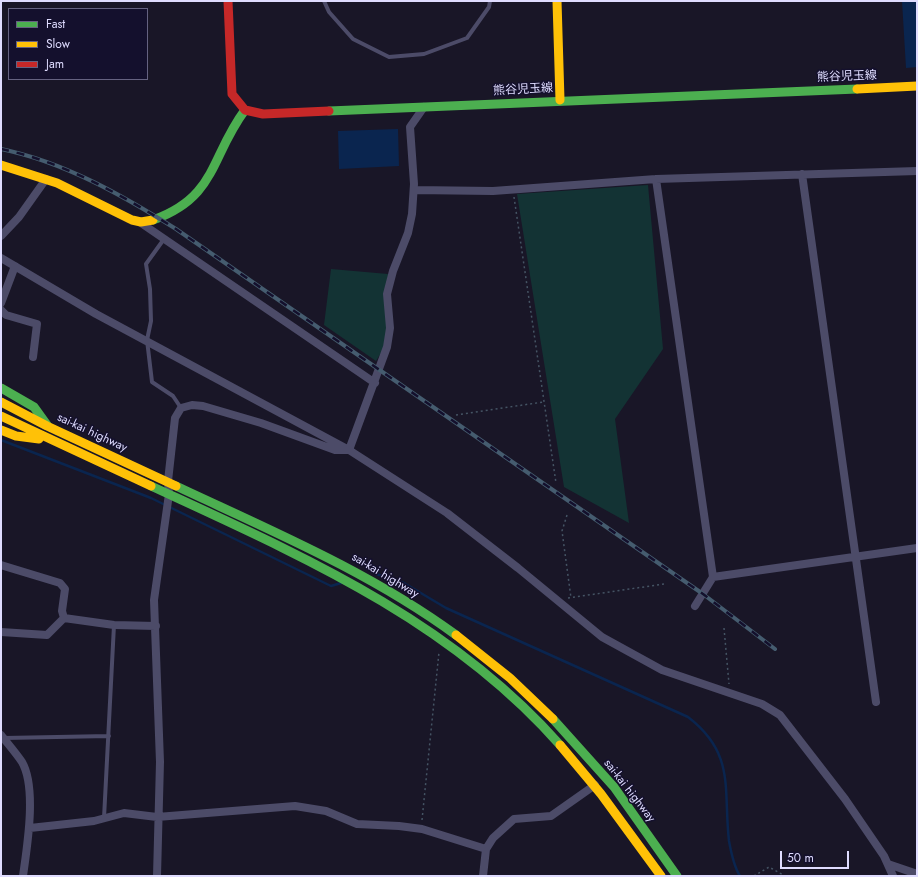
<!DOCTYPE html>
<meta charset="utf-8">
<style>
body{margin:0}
#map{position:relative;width:918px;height:877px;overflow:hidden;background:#191627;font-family:Jost,sans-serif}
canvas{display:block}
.frame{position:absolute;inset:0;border:2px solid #dfdcff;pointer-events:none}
.legend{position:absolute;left:8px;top:8px;width:140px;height:72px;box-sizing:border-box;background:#14102d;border:1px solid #656281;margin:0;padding:5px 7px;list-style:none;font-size:12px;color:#dfdcff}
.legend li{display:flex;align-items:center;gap:8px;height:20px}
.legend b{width:20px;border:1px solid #656281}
.scale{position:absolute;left:780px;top:851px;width:69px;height:18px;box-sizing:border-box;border:2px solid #dfdcff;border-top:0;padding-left:5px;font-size:12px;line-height:14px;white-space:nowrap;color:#dfdcff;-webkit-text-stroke:3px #14102d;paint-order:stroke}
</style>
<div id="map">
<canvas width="918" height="877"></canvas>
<div class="frame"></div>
<ul class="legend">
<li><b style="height:5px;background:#4caf50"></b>Fast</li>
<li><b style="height:5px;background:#ffc107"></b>Slow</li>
<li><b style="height:5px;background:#c62828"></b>Jam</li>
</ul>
<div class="scale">50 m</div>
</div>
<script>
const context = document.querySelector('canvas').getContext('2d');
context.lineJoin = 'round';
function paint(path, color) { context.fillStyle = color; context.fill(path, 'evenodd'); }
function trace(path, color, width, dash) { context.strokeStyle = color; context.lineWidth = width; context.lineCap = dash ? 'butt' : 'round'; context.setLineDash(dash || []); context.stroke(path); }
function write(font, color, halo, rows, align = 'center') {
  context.font = font + ' Jost,"Noto Sans JP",sans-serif'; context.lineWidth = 3; context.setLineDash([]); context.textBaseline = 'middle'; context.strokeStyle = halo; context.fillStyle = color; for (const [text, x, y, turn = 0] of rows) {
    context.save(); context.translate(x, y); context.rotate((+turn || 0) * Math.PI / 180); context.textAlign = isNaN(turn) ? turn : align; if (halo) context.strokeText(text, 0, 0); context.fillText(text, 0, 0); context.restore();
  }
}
const green = new Path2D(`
 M648,185L663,349L615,419L629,523L564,487L517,194Z
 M331,269L388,274L387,328L385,346L376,361L324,325Z`);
const water = new Path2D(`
 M902,1H917V67L906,68Z
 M398,129L399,166L339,169L338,131Z`);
const stream = new Path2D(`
 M1,440L151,498L331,586L341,583
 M376,574L404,583L446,608L688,717C736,754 723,789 729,841C731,852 734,867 740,876`);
const path = new Path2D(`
 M514,197L556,483
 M456,415L543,402
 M567,515L562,531L571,598
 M568,598L664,584
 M724,628L729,684
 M422,820L439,652
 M754,876L769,867L785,876`);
const lane = new Path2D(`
 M324,1L329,12L353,39L389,57L424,54L467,38L489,7L490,1
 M164,239L146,264L150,289L151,321L147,340L152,382L173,396L181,408
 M4,738L109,736
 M104,818L114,625`);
const street = new Path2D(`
 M802,174L876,702
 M656,179L713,577L695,606
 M414,190L493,191L656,179L917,171
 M141,223L375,383
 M1,236L19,217L46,179
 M1,258L96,314L349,450L447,513L518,568L602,637L662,670L762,704L780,715L845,799L884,856L893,876
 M1,303L15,266
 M1,310L6,315L37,324L33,357
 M349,450L387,347L390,328L387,294L393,271L408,233L412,214L414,184L410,127L424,107
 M1,565L60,583L65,589L62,611L64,618
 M713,577L917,548
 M1,632L47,635L64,618L114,625L156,626
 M1,735C8,744 16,753 22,762C37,788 27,847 23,876
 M30,828L94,821L124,813L157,817L295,806L326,811L357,824L399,826L422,829L486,849
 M888,864L917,874
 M157,876L160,762L154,600L169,494L168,481L175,418L181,408L192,405L203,406L261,423L335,450H347
 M483,876L486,849L493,838L514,819L551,816L595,785`);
const fast = new Path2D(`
 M329,111L857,89
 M153,220C217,197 210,157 245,110
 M1,388L34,407L47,425
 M151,486C300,555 449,619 560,745
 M176,486C272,531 370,572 456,635
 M553,719L614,787L677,876`);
const slow = new Path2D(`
 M557,1L560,100
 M857,89L917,86
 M1,165L57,183L132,220L141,222L153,220
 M1,402L47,426L176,486
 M1,416L151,486
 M1,430L16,436L39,439
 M456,635L510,678L553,719
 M560,745L601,794L661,876`);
const jam = new Path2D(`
 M228,1L232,94L245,110L263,114L329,111`);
const rail = new Path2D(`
 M1,149C64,162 122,195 176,229L703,594L775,649`);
const streetNames = [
 ["熊谷児玉線",847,77,-2],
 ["熊谷児玉線",523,90,-3],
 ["sai-kai highway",92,433,25],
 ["sai-kai highway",385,576,31],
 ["sai-kai highway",629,791,52]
];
paint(green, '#133334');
paint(water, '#0a254f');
trace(stream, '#0a254f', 2.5);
trace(path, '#455464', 1.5, [2, 3]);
trace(lane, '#4c4b68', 4);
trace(street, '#4c4b68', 8);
trace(fast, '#4caf50', 9);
trace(slow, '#ffc107', 9);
trace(jam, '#c62828', 9);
trace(rail, '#455c6f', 4);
trace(rail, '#14102d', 2.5, [8]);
write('12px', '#dfdcff', '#14102d', streetNames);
</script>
